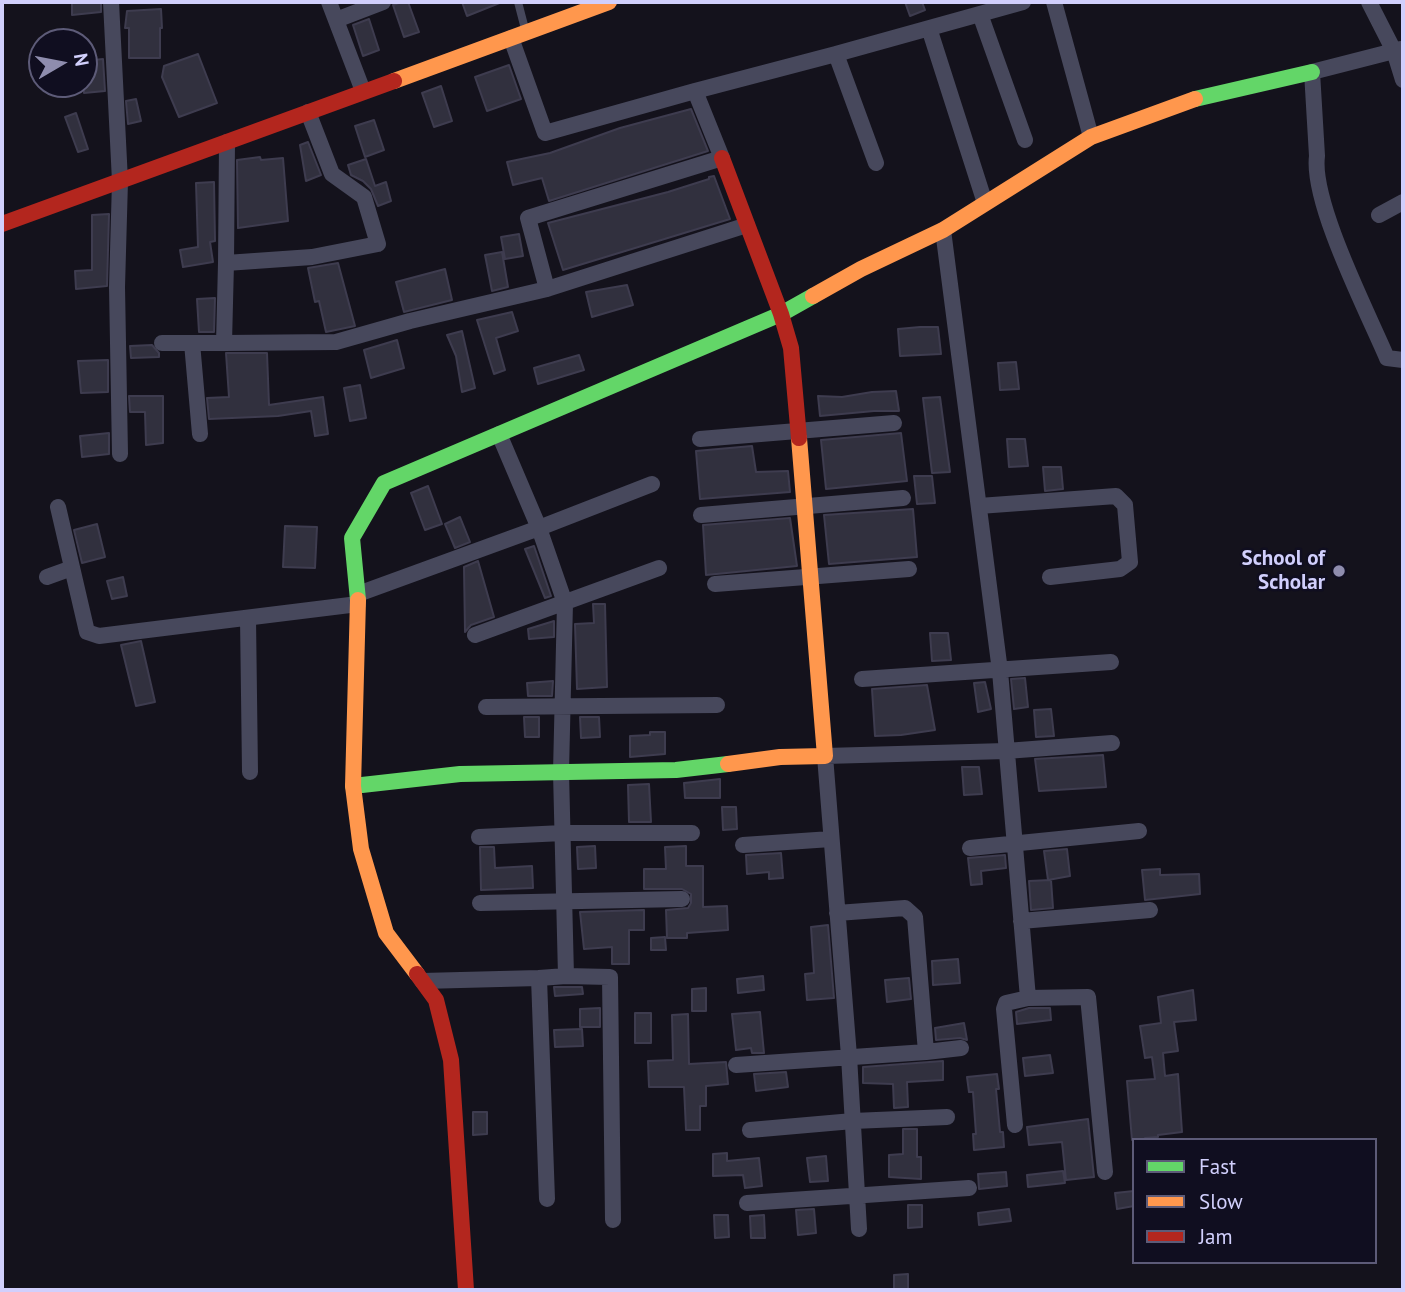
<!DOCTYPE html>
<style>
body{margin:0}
#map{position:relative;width:1405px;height:1292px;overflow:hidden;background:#14121c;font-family:"PT Sans",sans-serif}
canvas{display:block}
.frame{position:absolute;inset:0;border:4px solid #d1cffc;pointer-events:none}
.legend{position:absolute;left:1132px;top:1138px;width:245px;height:126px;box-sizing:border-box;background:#100e20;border:2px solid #5d5b78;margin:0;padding:9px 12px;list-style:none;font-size:21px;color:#d1cffc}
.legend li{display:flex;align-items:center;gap:14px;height:35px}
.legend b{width:35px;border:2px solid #5d5b78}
.north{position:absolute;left:28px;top:28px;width:70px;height:70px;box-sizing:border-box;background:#100e20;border:2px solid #5d5b78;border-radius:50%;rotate:80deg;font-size:19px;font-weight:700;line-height:28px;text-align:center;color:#d1cffc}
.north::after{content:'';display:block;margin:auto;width:24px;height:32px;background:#8f8dae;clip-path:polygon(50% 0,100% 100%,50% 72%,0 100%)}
</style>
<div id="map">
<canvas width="1405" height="1292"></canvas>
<div class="frame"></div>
<ul class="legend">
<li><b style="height:9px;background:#63d668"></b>Fast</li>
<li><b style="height:9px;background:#ff974d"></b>Slow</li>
<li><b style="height:9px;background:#b3261e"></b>Jam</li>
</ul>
<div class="north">N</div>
</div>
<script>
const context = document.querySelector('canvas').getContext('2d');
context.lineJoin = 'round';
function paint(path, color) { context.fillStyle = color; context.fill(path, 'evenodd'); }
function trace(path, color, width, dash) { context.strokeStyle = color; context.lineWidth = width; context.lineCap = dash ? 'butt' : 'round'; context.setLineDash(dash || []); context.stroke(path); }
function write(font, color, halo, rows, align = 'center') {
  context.font = font + ' "PT Sans",sans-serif'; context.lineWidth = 5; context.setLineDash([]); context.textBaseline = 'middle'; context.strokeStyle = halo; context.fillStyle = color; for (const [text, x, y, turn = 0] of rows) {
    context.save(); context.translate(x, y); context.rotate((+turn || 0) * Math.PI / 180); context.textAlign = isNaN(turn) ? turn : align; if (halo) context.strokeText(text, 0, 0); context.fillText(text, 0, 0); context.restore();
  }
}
const building = new Path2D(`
 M72,2H101V12L72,15Z
 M402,2H408L419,32L404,37L393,5Z
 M462,2H502L467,16Z
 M905,2H922L925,10L910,16Z
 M161,9L162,28H160V58H129V28H125L127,11Z
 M369,19L379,50L363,56L353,25Z
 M198,54L217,103L179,117L162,77L164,66Z
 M103,59L105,91L84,93V61Z
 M509,65L521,99L487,111L475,77Z
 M441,86L452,121L434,127L422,93Z
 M136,99L141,121L128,124L126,101Z
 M691,109L708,151L549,201L542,178L513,185L507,162L550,153L620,128Z
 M76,113L88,149L78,152L65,117Z
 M374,120L384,150L365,157L355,126Z
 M308,142L321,175L306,181L300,145Z
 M260,157L261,160L283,158L288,221L238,228L237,160Z
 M366,159L375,186L386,182L391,201L378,206L371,189L363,181L351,175L348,165Z
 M714,176L730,219L563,270L548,223L668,192L709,179V177Z
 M214,182L215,241L210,242L213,262L183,267L180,250L198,247L196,183Z
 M109,214L107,286L76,289L75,271L92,270V215Z
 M519,234L523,256L505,259L501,237Z
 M502,252L508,287L492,291L485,255Z
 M338,263L355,326L326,332L319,301L315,302L308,268Z
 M445,269L452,300L404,312L396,282Z
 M627,285L633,305L592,317L586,292Z
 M215,298L214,332H199L197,299Z
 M512,312L518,331L496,338L505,370L494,374L477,320Z
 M920,327H938L941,354L900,356L898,329Z
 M462,331L475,388L462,392L456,356L447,335Z
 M397,340L404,368L371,378L364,350Z
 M152,345L159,353V357L131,358L130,346Z
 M226,353H267L269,405L323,397L328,434L315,436L311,411L278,416L209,419L207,398L229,397Z
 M579,355L584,370L538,384L534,368Z
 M108,360V392L81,393L78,361Z
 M1016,362L1019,389L1000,390L998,363Z
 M360,385L366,418L350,421L344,388Z
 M896,391L899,411H874L820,416L818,396L842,397L872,392Z
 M129,396H163V443L146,445L145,412H130Z
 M940,397L950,472L932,473L923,398Z
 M109,433V454L82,457L80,436Z
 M901,433L907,481L826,489L821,440Z
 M1007,439H1025L1028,466L1009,467Z
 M752,446L756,472L788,471L790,492L700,499L696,451Z
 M1043,467H1061L1063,489L1045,491Z
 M914,476H932L935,503L917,504Z
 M428,486L442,524L425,530L411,493Z
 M913,509L917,557L829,564L824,515Z
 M460,517L470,542L455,548L445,524Z
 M790,518L797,566L706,575L703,525Z
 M97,524L105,557L82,563L74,530Z
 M285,526L317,527L315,568L283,567Z
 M534,546L551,596L545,598L525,549Z
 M478,561L494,617L471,625L465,632L464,567Z
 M123,577L127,596L112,599L107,581Z
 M593,604H605L607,687L577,689L575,624L594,623Z
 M554,621V637L529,639L528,629Z
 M930,633H948L951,660L932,661Z
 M141,641L155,702L136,706L121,645Z
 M1025,678L1028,707L1014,709L1011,679Z
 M553,681L552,696H528L527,683Z
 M985,682L991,709L978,712L974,683Z
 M927,685L935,730L901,735L875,736L872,689Z
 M1051,709L1054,736L1036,737L1034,710Z
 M524,717H539V737H525Z
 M580,717H599L600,737L581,738Z
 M650,732H665V754L630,757V736L650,735Z
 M1103,755L1106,787L1039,791L1035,759Z
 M962,767H979L982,794L964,795Z
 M720,779V798H685L684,783Z
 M649,784L651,822H629L628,785Z
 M722,807H736L737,829L723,830Z
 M595,846L596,868L578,869L577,847Z
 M686,846V866H703V907L727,906L728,930L687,933V938H667L666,910L688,908L691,903V894L682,889H644V869H666L665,847Z
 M480,847H494L495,868L532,866L533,888L481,890Z
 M1067,849L1070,876L1048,880L1044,851Z
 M781,853L783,878L769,879V872L747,874L746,855Z
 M1005,855L1006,868L981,871L982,884L971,885L968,858Z
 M1160,869V875L1199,874L1200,894L1145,900L1142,870Z
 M1051,880L1053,908L1031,910L1029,881Z
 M644,910V930H629V964H612V947L584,949L580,912Z
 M828,925L834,998L807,1000L805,974L814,973L811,927Z
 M665,937L666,950H651V938Z
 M958,959L960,983L933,985L932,961Z
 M763,976L764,990L738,993L737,979Z
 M909,978L911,999L887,1002L885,980Z
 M554,987H582L583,994L555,996Z
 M706,988V1011H692V989Z
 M1193,990L1196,1020L1174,1022L1178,1051L1163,1053L1165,1076L1178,1074L1182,1132L1158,1135V1137L1145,1138V1140H1132L1127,1081L1155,1079L1152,1057L1145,1058L1140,1026L1161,1023L1158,997Z
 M600,1008V1027H580V1009Z
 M1029,1008H1050L1051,1020L1017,1024L1016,1012Z
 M760,1012L764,1053H752L751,1048L736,1050L732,1014Z
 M635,1013H651V1043H635Z
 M688,1014L689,1064L726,1062L728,1084L706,1086V1106H700V1130H686L684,1087H649L648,1061L673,1060L672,1015Z
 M964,1023L967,1040L960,1038L936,1040L935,1028Z
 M582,1029L583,1046L555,1047L554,1030Z
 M1050,1055L1053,1073L1025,1076L1023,1058Z
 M943,1061V1080L907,1082L908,1107L894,1108L893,1084L863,1083V1067Z
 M786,1072L788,1087L756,1091L754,1074Z
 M997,1074L999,1089H996L1000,1132H1003L1004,1147L974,1150L973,1134H976L973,1092H969L967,1077Z
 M473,1112H487V1134L473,1135Z
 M1088,1119L1094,1177L1066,1180L1062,1142L1029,1145L1027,1127Z
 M903,1129H917V1157H921V1179L889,1177V1155L903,1154Z
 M727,1153V1161L759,1158L762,1186L745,1188L743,1175L713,1176V1154Z
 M826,1156L828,1181L810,1182L807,1158Z
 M1063,1171L1065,1183L1028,1187L1027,1175Z
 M1006,1172L1007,1186L979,1189L978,1174Z
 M1134,1191V1206L1117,1209L1115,1193Z
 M908,1205H922V1227L908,1228Z
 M814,1209L816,1233L798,1235L796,1210Z
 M1009,1209L1011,1221L979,1225L978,1213Z
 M714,1215H728L729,1237L715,1238Z
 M764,1215L765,1238H751L750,1216Z
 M908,1274V1290H894V1275Z`);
const lane = new Path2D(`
 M518,2L525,29`);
const street = new Path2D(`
 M111,2L120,181L117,287L120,454
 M329,2L363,91
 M1054,2L1091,137
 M1369,2L1394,51L1401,49
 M980,14L1025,140
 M336,20L383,2
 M929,28L985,203
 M511,38L545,133L695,91L722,158L528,218L547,289L747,225
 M1403,80L1394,51L1312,72L1317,156C1311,202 1367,311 1387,358L1403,360
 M695,91L836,54
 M308,112L332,174L364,197L378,244L312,257L226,263L224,343L336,342L410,321L547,289
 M876,163L836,54L1023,2
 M1379,215L1403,202
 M943,230L1000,671L1028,998
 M226,263L227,142
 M162,343H224
 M192,343L200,434
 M700,439L894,423
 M979,506L1116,496L1125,505L1130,562L1120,569L1050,577
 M58,507L87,632L99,636L358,604
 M701,515L903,498
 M47,577L72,568
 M715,584L909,569
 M358,594L539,528L499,434
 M248,618L250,772
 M475,635L659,568
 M862,679L1111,662
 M486,707L717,705
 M479,837L563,833H692
 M743,845L831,839
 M970,848L1139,831
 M480,903L682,899
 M1021,921L1150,910
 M422,981L539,978
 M926,1052L961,1048
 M736,1065L926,1052L915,917L905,908L837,913
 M1015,1125L1004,1009L1006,1003L1028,998L1088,997L1105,1172
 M750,1130L853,1121L947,1117
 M547,1199L539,978L566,976
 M747,1203L969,1188
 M613,1220L610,977L566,976L561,772L565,603L539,528L652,484
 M859,1229L849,1056L825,756L1006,751L1112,743`);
const fast = new Path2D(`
 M1195,99L1312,72
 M358,600L352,538L384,483L781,314L813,296
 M353,786L460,774L676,770L728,764`);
const slow = new Path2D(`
 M394,81L609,2
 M813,296L861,269L943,230L1091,137L1195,99
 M358,600L353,786L361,849L386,933L417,974
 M728,764L780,757L825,756L799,438`);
const jam = new Path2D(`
 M722,158L781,314L791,348L799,438
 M2,224L394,81
 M417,974L436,1000L451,1060L466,1290`);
const markers = [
 [1339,571,7,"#8f8dae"]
];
const poiNames = [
 ["School of",1325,559],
 ["Scholar",1325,583]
];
paint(building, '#31303e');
trace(building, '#3e3c4f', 2);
trace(lane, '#47485c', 8);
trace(street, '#47485c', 16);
trace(fast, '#63d668', 16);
trace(slow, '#ff974d', 16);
trace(jam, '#b3261e', 16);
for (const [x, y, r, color] of markers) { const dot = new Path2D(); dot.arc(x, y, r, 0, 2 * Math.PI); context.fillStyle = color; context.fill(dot); trace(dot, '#100e20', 2.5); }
write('bold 21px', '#d1cffc', '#100e20', poiNames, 'right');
</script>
